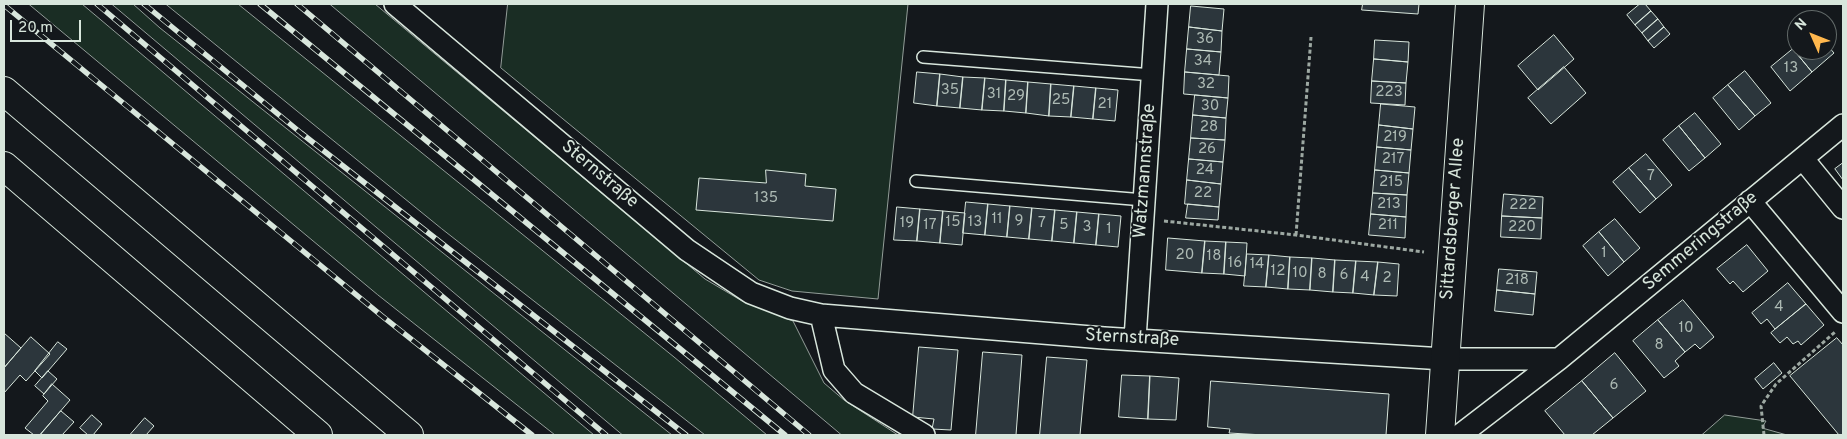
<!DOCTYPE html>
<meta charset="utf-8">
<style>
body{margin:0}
#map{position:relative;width:1847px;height:439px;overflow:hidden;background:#14181c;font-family:Overpass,sans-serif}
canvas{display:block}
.frame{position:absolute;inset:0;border:5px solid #d8e6dc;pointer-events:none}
.north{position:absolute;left:1787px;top:10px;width:50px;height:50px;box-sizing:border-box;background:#14181c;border:1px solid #626a69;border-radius:50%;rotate:314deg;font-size:14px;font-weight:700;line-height:20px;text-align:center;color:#d8e6dc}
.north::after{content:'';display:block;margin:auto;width:18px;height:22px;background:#ffb74d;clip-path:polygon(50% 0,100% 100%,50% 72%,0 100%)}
.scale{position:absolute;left:10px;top:20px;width:71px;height:22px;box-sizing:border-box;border:2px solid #d8e6dc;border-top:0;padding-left:6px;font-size:15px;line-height:18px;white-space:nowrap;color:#d8e6dc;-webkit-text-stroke:4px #14181c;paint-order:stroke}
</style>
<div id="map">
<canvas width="1847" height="439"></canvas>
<div class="frame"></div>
<div class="north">N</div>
<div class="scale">20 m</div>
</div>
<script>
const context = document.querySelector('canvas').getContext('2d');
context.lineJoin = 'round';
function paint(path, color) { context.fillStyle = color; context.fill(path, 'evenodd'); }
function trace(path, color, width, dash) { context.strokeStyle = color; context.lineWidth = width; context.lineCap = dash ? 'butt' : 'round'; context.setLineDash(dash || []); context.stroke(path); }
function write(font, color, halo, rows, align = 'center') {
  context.font = font + ' Overpass,sans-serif'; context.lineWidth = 4; context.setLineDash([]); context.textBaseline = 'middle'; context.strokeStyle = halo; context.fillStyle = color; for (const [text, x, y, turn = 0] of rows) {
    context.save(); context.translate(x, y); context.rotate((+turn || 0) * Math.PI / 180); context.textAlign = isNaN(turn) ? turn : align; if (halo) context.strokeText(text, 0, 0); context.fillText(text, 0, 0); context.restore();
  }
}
const green = new Path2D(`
 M29,4H82L594,435H555L378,295Z
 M112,4H133L160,28L672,435H623Z
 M166,4H238L674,357L767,435H705L442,229Z
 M330,4H375L705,279L742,301L793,321L824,383L844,400L898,435H842Z
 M508,4H908L878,299L792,291L759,280L501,68Z
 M1725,415L1766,421L1762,428L1787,435H1702Z`);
const building = new Path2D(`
 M1363,4H1419L1418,14L1362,10Z
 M1640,4H1645L1651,11L1635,25L1627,15Z
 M1191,6L1224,9L1222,31L1189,27Z
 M1651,11L1658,19L1642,33L1635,25Z
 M1658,19L1664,27L1648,41L1642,33Z
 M1189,27L1222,31L1221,52L1187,49Z
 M1664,27L1670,34L1654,48L1648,41Z
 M1554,35L1574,59L1538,90L1518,66Z
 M1375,40L1409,42L1408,62L1374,59Z
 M1797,45V50H1827V45L1834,53L1812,72L1793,49Z
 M1187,49L1221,52L1219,75L1185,72Z
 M1793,49L1812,72L1790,91L1771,67Z
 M1374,59L1408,62L1406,83L1372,81Z
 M1564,67L1586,93L1551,124L1528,98Z
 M1745,71L1771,103L1755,116L1728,85Z
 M917,72L940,74L937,106L914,103Z
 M1185,72L1229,76L1228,98L1184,94Z
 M940,74L963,77L960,108L937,106Z
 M963,77L985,78L982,110L960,108Z
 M985,78L1006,80L1004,111L982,110Z
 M1006,80L1028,82L1026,113L1004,111Z
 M1372,81L1406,83L1405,105L1371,103Z
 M1028,82L1051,84L1049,116L1026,113Z
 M1051,84L1074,86L1071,117L1049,116Z
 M1728,85L1755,116L1739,130L1713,98Z
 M1074,86L1096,88L1093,119L1071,117Z
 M1096,88L1118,90L1115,121L1093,119Z
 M1195,95L1228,98L1226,118L1193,115Z
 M1381,104L1415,107L1413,129L1379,125Z
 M1695,113L1721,144L1705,158L1679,126Z
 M1193,115L1226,118L1225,140L1191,138Z
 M1379,125L1413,129L1411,150L1377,147Z
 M1679,126L1705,158L1689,171L1663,140Z
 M1191,138L1225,140L1223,162L1189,159Z
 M1377,147L1411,150L1409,173L1375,170Z
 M1646,154L1672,185L1656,199L1629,168Z
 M1189,159L1223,162L1221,184L1187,180Z
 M1843,163V180L1835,169Z
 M1629,168L1656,199L1640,213L1613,182Z
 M766,170L806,174L805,186L836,189L833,221L696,210L699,178L766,183Z
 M1375,170L1409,173L1407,195L1373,193Z
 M1187,180L1221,184L1219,207L1185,204Z
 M1373,193L1407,195L1406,217L1371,214Z
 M1504,194L1543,197L1542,218L1502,216Z
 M966,202L988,204L985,235L963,233Z
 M988,204L1010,206L1007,237L985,235Z
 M1188,204L1219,207L1218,220L1186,218Z
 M1010,206L1032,208L1029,239L1007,237Z
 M897,207L920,209L917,241L894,240Z
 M1032,208L1055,210L1052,241L1029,239Z
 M920,209L943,211L940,243L917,241Z
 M1055,210L1077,212L1074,243L1052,241Z
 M943,211L965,213L962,245L940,243Z
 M1077,212L1099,214L1096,245L1074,243Z
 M1099,214L1121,216L1118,247L1096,245Z
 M1371,214L1406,217L1405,238L1369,235Z
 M1502,216L1542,218L1541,239L1501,237Z
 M1615,219L1640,248L1624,262L1599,232Z
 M1599,232L1624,262L1608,276L1583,246Z
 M1168,238L1205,241L1202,273L1166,270Z
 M1205,241L1226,242L1224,274L1202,273Z
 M1226,242L1247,243L1245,276L1224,274Z
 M1747,245L1768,271L1743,292L1733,281L1730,284L1717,269Z
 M1247,254L1269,255L1266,287L1244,286Z
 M1269,255L1290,257L1288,289L1266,287Z
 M1290,257L1312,258L1310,290L1288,289Z
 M1312,258L1335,260L1333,292L1310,290Z
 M1335,260L1356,261L1353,293L1333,292Z
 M1356,261L1378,262L1374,295L1353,293Z
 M1378,262L1399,264L1397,296L1374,295Z
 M1499,269L1537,272L1535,294L1497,290Z
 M1788,283L1806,304L1775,329L1767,319L1761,324L1752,313Z
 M1497,290L1535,294L1533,315L1495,311Z
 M1683,300L1714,337L1700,349L1695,344L1685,352L1658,320Z
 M1806,304L1824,325L1801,345L1798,341L1793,344L1787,337L1780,343L1771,333Z
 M1658,320L1685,352L1675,361L1679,366L1664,378L1633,341Z
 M4,333L21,348L4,368Z
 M31,337L50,354L26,381L20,375L4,393V368Z
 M1837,338L1843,345V435H1839L1790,376Z
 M58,342L67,349L42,378L35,371Z
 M919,347L958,350L951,430L932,429L934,419L913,417Z
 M983,352L1022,355L1016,435H976Z
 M1615,353L1646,391L1613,418L1582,381Z
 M1047,357L1087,360L1080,435H1040Z
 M1774,363L1782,373L1763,389L1755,379Z
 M48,371L57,379L44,394L35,386Z
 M1122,375L1150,376L1148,419L1119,417Z
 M1150,376L1179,378L1176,420L1148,419Z
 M1211,381L1389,394L1386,435H1264L1229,433L1230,429L1208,427Z
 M1582,381L1613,418L1592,435H1565L1545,411Z
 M52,384L70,400L40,435H34L25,428L48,401L43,396Z
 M61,411L74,422L62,435H40Z
 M92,415L102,424L93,435H88L80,428Z
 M145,418L154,426L146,435H130Z`);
const path = new Path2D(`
 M1164,221L1296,235L1424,252
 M1296,235L1311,37
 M1764,435L1761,406L1776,384L1835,332`);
const service = new Path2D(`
 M923,57L1153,75
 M916,181L1144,200`);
const minor = new Path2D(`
 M395,4L687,250L751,293L790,308L821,315L1104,338L1444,359H1559
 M1803,159L1843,208
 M1750,201L1843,312
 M821,315L834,370L854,393L924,435
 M1135,339L1157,4
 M1460,435L1559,359L1843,125`);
const secondary = new Path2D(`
 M1440,435L1470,4`);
const motorway = new Path2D(`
 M4,91L409,435
 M4,166L318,435`);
const rail = new Path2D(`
 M97,4L606,435
 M144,4L301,133L686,435
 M260,4L785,435
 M297,4L809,435
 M4,5L382,316L532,435`);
const numberNames = [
 ["36",1205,40],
 ["34",1203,62],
 ["13",1791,69],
 ["32",1206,85],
 ["35",950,91],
 ["223",1389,93],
 ["31",994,95],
 ["29",1016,97],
 ["25",1061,101],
 ["21",1105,105],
 ["30",1210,107],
 ["28",1209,128],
 ["219",1395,138],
 ["26",1207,150],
 ["217",1393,160],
 ["24",1205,171],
 ["7",1651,177],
 ["215",1391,183],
 ["22",1203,194],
 ["135",766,199],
 ["213",1389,205],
 ["222",1523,206],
 ["11",997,220],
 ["9",1019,222],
 ["15",953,223],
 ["13",975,223],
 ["19",907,224],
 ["7",1042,224],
 ["17",930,226],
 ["5",1064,226],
 ["211",1388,226],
 ["3",1087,228],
 ["220",1522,228],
 ["1",1109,230],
 ["1",1604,254],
 ["20",1185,256],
 ["18",1214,257],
 ["16",1235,264],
 ["14",1257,265],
 ["12",1278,272],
 ["10",1300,274],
 ["8",1322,275],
 ["6",1344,276],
 ["4",1365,278],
 ["2",1387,279],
 ["218",1517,281],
 ["4",1779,308],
 ["10",1686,329],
 ["8",1659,346],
 ["6",1614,386]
];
const streetNames = [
 ["Watzmannstraße",1146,171,-86],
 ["Sternstraße",599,175,40],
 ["Sittardsberger Allee",1454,219,-86],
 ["Semmeringstraße",1701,242,-40],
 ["Sternstraße",1132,339,3]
];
paint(green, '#1a2d24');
trace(green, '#939e99', 1);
paint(building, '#2c363c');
trace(building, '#d8e6dc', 1);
trace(service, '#d8e6dc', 14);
trace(minor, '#d8e6dc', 24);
trace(secondary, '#d8e6dc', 30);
trace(motorway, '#d8e6dc', 30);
trace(path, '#9da8a2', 3, [4, 2.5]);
trace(service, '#14181c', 11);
trace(minor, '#14181c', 21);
trace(secondary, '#14181c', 28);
trace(motorway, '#14181c', 28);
trace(rail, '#d8e6dc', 5.5);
trace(rail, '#14181c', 4, [11]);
write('15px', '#adbab4', null, numberNames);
write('18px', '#d8e6dc', '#14181c', streetNames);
</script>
